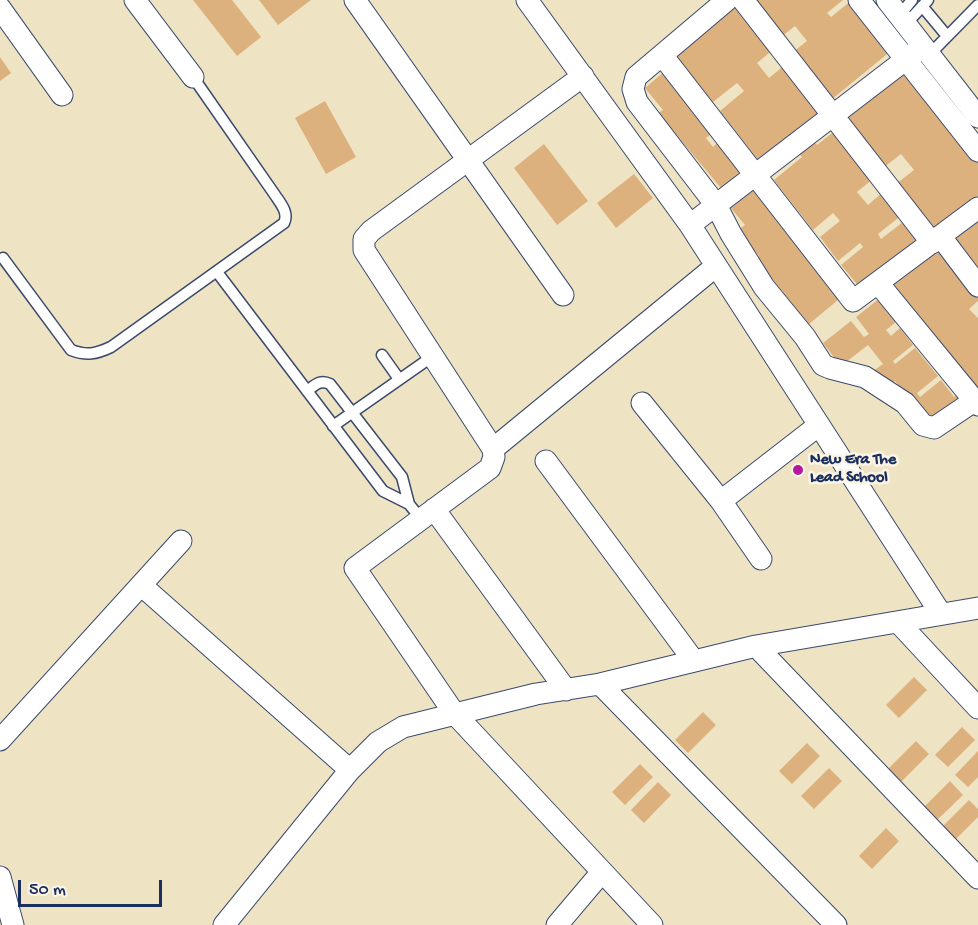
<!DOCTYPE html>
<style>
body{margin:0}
#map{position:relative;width:978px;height:925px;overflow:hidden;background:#eee4c4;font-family:"Gochi Hand",sans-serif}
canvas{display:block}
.scale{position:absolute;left:18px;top:880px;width:144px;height:27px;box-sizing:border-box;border:3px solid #1b2f5e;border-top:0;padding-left:8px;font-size:18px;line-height:21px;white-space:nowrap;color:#1b2f5e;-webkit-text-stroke:4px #fcf5e5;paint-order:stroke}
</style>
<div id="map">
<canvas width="978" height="925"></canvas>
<div class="scale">50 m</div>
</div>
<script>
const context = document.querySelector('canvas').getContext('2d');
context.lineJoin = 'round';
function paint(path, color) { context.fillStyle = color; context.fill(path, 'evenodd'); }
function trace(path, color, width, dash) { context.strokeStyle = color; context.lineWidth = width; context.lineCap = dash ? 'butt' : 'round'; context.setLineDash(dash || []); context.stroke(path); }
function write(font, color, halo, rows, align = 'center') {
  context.font = font + ' "Gochi Hand",sans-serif'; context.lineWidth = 5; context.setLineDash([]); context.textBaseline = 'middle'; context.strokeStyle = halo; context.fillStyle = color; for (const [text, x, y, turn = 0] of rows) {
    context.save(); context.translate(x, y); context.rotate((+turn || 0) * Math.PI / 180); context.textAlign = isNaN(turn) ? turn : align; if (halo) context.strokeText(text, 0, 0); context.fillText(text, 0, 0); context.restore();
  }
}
const building = new Path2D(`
 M193,0H232L261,37L237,56Z
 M259,0H311L278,25Z
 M731,0L774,49L757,63L769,78L786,64L823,110L759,161L720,111L744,91L737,83L713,102L673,52Z
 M751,0H843L827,13L831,17L852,0L892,50L831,100L793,52L807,41L795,26L781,37Z
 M0,57L11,73L0,81Z
 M665,71L715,131L706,138L713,147L720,140L744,169L721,188L658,113L663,110L645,88Z
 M907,71L978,160V196L934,231L896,184L914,170L901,154L883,168L845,120Z
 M325,101L356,157L326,174L295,118Z
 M836,130L874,178L857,192L868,205L884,191L903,214L878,234L881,239L907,219L923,239L861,289L841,265L863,247L860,243L838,261L820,237L840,221L833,213L813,230L774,180L802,157L799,153L813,141L817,145Z
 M544,144L588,201L557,225L514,168Z
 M634,174L653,198L616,228L597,203Z
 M754,187L844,295L809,324L756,259L759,256L738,230L745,225L730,207Z
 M978,213V275L948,238Z
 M937,245L978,297V301L969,309L978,318V399L887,286Z
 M880,298L886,305L884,307L896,322L886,330L891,336L900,328L913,345L893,361L895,364L915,348L938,376L917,393L920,397L941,380L954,397L956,395L964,404L930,426L895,381L886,388L873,371L883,364L868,345L841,366L823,343L851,321L864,337L869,334L856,317Z
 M914,677L927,690L899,718L886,705Z
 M703,712L716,725L688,753L675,740Z
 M962,727L975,740L948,767L935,755Z
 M916,741L929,754L901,782L888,769Z
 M807,743L820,756L792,784L779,771Z
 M978,751V777L968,787L955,775Z
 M640,764L653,777L625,805L612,792Z
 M829,768L842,781L814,809L801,796Z
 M950,781L963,795L935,822L922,809Z
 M658,782L671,795L644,823L631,810Z
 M969,800L978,809V817L954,841L941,828Z
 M886,828L899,841L872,869L859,856Z`);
const service = new Path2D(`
 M922,6L947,36
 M899,16L912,0
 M905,25L928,0
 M929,55L978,5
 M3,258L71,350C87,356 96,354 111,347L284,223C289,213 281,204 275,195L193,77
 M217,272L383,491L409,504L421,519
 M382,355L399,379
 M307,391C315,385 320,379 330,384L402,477L409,504
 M333,426L433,356`);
const minor = new Path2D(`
 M135,0L193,77
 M355,0L563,295
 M527,0L690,225L941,614
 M727,0L636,77L633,89L637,102L716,205L731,234L764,287L805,337L823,365L830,368L865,377L905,403L923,425L934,428L974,401
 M743,0L932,243
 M859,0L978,151
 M887,0L978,117
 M0,8L62,95
 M662,55L853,301L978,208
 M583,76L371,231L364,239V250L493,449L494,457L490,468L355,568L454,713L652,925
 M690,225L922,47
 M941,237L978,286
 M878,283L978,405
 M642,403L721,501L761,559
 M493,449L716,266
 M546,461L694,661
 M721,501L819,425
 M434,509L566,690
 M141,585L350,770
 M898,622L978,708
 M756,646L978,878
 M600,684L836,925
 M0,740L181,541
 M0,877L13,925
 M224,925L350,770L378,742L403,727L536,694L600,684L756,646L978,608
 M557,925L601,873`);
const markers = [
 [798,470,6,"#b5179e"]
];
const poiNames = [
 ["New Era The",810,461],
 ["Lead School",810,479]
];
paint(building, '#ddb17d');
trace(service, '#3b4a6d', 13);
trace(minor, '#3b4a6d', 23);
trace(service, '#fff', 10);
trace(minor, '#fff', 21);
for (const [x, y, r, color] of markers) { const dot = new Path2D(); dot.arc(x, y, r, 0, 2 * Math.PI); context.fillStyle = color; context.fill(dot); trace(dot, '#fcf5e5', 2); }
write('bold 16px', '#1b2f5e', '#fcf5e5', poiNames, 'left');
</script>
